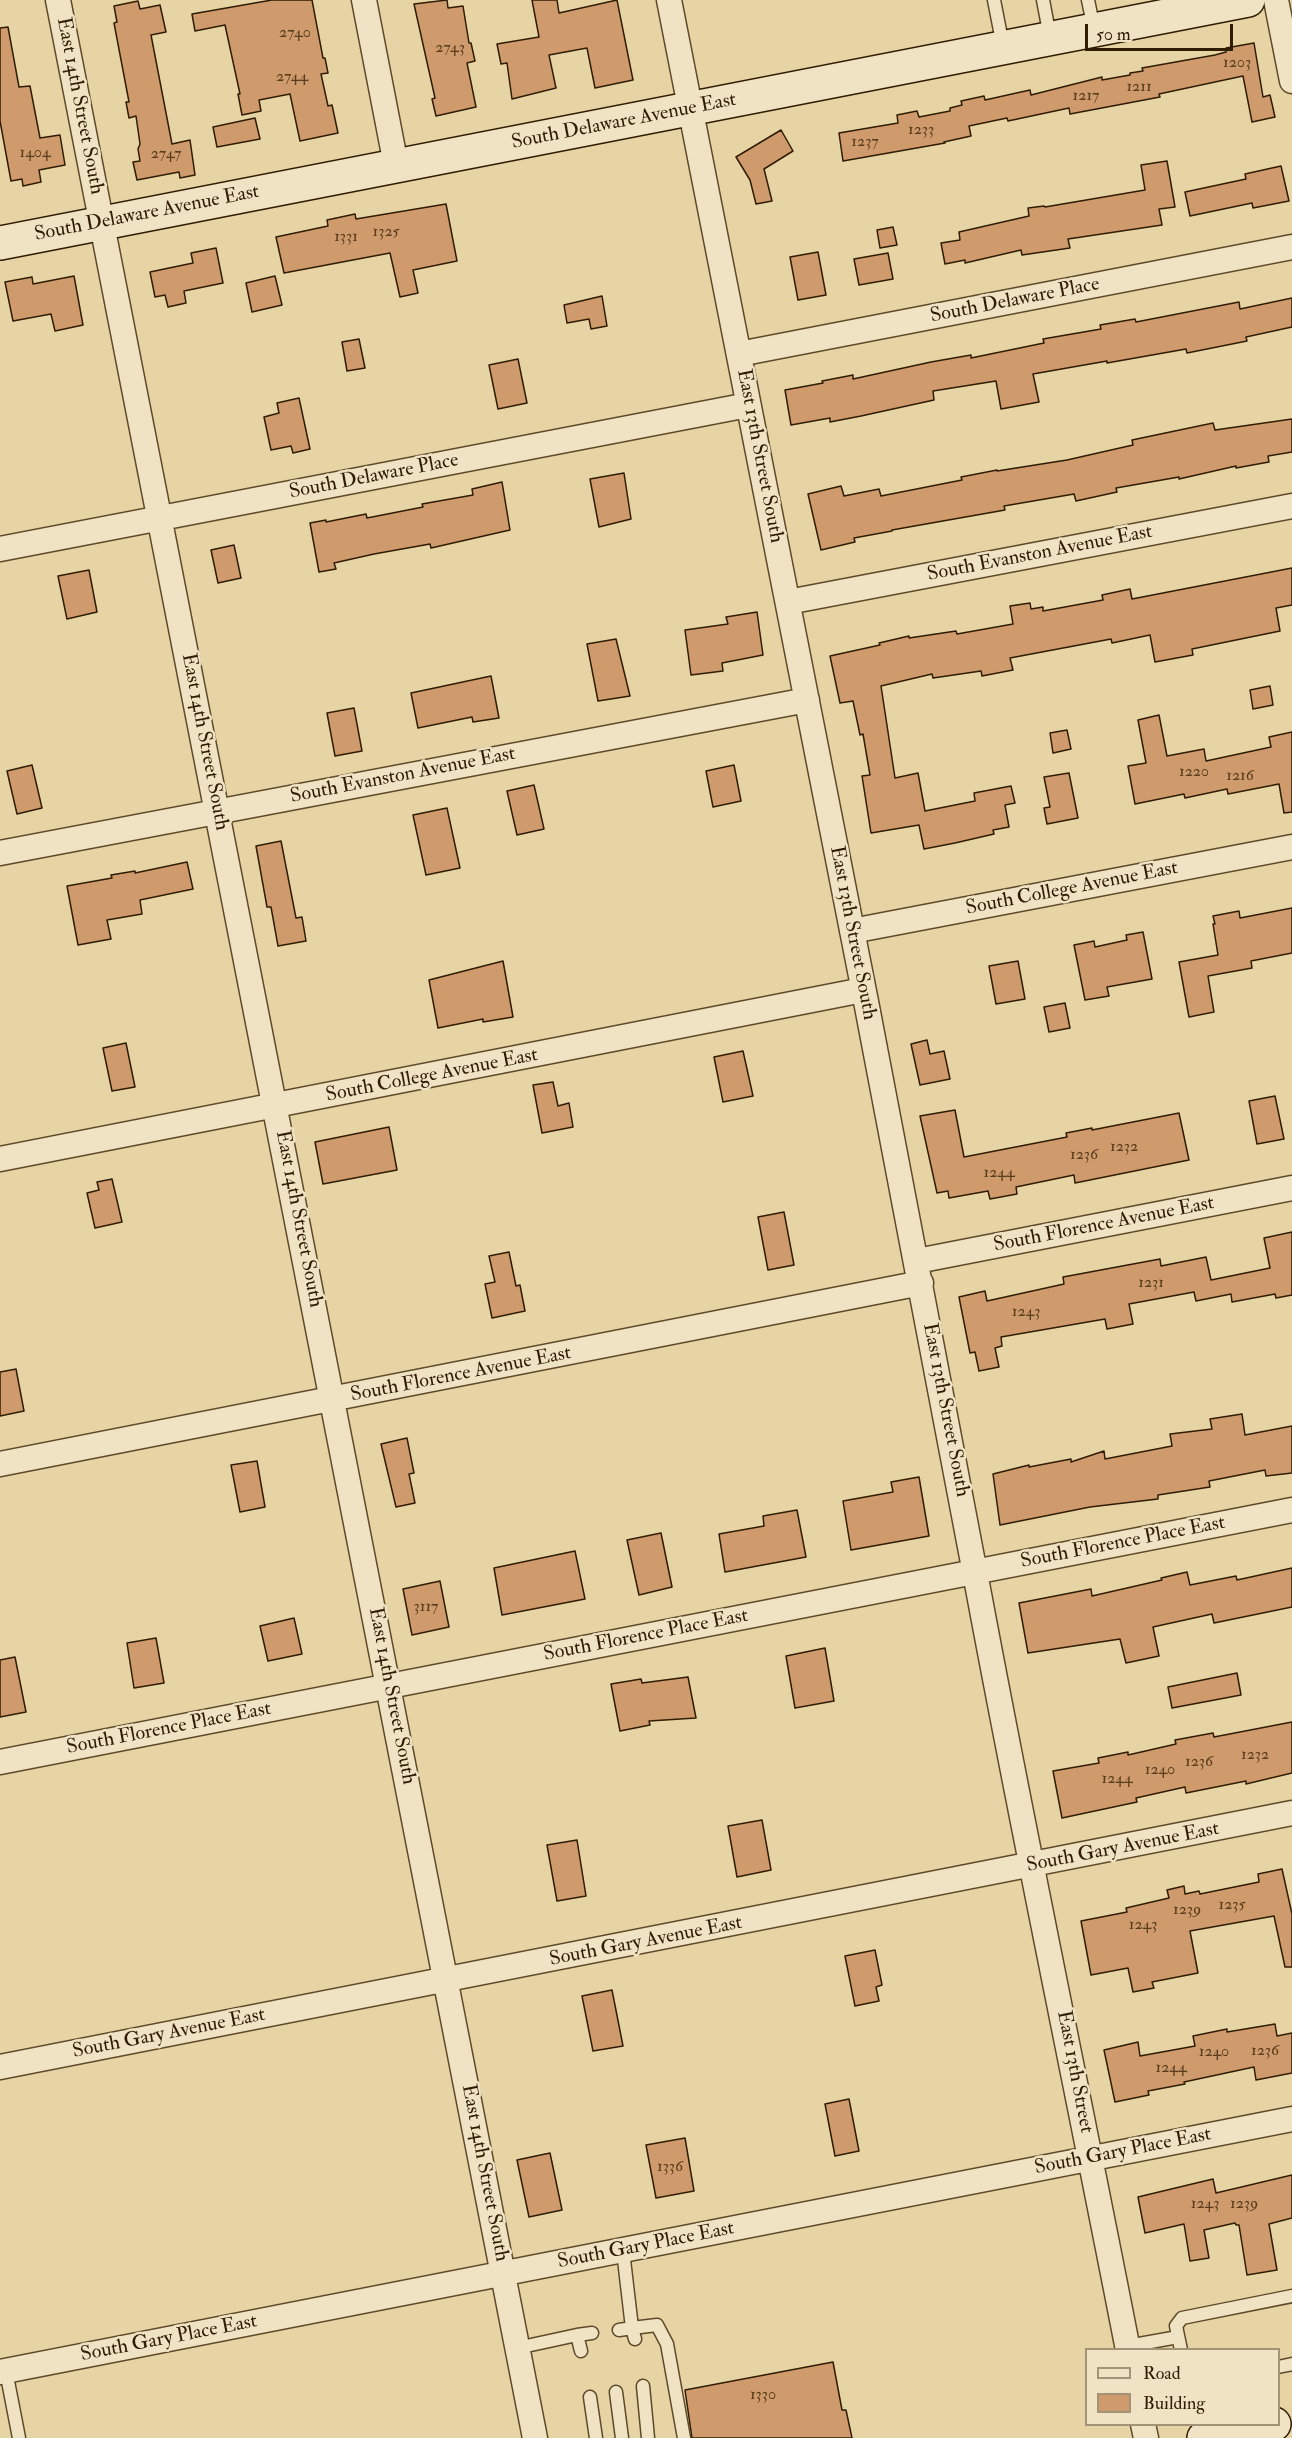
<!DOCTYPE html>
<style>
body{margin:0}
#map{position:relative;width:1292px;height:2438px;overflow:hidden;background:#e7d4a4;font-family:"IM FELL Double Pica",serif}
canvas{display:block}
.legend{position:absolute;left:1085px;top:2348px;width:195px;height:78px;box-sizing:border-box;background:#efe3c4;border:2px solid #a39376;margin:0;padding:8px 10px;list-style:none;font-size:18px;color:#301c00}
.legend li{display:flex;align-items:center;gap:12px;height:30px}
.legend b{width:30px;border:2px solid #a39376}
.scale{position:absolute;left:1085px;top:24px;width:148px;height:27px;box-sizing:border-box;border:3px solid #301c00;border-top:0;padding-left:8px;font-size:18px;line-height:21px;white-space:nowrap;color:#301c00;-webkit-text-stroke:4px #efe3c4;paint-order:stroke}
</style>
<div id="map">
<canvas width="1292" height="2438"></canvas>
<ul class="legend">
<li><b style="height:8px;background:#efe3c4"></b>Road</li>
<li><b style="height:16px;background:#cf9b6d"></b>Building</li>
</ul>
<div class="scale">50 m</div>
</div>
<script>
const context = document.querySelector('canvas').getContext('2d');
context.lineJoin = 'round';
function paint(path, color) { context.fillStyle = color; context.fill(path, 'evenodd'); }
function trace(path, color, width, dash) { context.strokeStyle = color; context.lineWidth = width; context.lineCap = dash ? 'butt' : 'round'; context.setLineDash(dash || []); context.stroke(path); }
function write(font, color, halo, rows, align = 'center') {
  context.font = font + ' "IM FELL Double Pica",serif'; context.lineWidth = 5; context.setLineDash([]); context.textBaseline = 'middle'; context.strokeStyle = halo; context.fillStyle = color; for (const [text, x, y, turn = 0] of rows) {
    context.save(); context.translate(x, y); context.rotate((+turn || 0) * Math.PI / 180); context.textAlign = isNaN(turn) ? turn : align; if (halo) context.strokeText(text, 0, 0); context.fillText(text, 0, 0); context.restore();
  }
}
const building = new Path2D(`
 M272,0H312L323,58H325L328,73L321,74L328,106L332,105L338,133L300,141L290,94L259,100L261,111L242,115L238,94H240L225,25L195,31L192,14Z
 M447,0L448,8L463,6L469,43H471L475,61L467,63L476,107L436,116L432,99L435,98L414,4Z
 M532,0H557L559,13L617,0L633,80L595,88L587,48L549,55L556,88L512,99L507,63L501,64L497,44L539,37Z
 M138,1L140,9L160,5L166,32L151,35L172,144L190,140L195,175L180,178L179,172L137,180L133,162L140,161L138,149L140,144L136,116L129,118L126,102H129L114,23L117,22L114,6Z
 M8,27L19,87L30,86L40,138L60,135L65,165L39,170L41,182L23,186L22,179L11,181L0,121V28Z
 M1254,43L1263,97L1270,95L1275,117L1252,122L1243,76L1159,94L1160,97L1070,114L1069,108L1008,121L1007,118L969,126L971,136L944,142L945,143L843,161L839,133L898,123L897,115L917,111L919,117L950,111V108L962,105L961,101L984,96L985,100L1030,90L1031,95L1102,77V80L1130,75V73L1143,71L1142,68L1215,55L1226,52V48Z
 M255,118L260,139L217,147L213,127Z
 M781,130L793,151L764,169L772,201L756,204L750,180L736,157Z
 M1167,161L1175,207L1159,209L1162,225L1068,239L1070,248L1022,255L1021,250L965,263V260L945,264L941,243L960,240L959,232L1029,216L1028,208L1044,206L1045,207L1145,190L1141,165Z
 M1281,166L1289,201L1253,208L1252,203L1190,216L1185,192L1246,179L1245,174Z
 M446,204L457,261L413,270L418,293L400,297L390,253L284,273L276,237L328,226L327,220L355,214L356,219Z
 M893,227L897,245L880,248L877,230Z
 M216,248L223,283L184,291L186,303L168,307L165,295L155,297L150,272L193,263L191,253Z
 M818,252L826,295L798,300L790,257Z
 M888,253L893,279L859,285L854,259Z
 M74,276L83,325L55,331L51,314L13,321L5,282L32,277L33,284Z
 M275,276L282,305L252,312L246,283Z
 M602,296L607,326L591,329L589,319L567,323L564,305Z
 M1292,298V327L1246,337L1247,341L1187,353L1186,349L1107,363V361L1033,374L1039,402L1001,409L996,381L933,391L934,400L861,416L830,422V418L791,425L785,390L823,383L822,381L853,375V379L931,362L971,355V358L1044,343L1043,339L1101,329L1100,325L1135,319L1136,322L1239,302L1240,309Z
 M359,339L365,368L347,371L342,342Z
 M518,359L527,403L498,409L489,365Z
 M299,398L310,449L293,453L291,446L271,450L264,417L279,413L277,403Z
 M1292,419V452L1268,456L1269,462L1236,468V466L1179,479V477L1116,488L1117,492L1076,501L1074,494L1004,506L1005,510L892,530V531L854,538L855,542L821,550L808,494L841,486L844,496L879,489L881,496L962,480L961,477L997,470V471L1067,460L1133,445L1132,440L1213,423L1215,430Z
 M624,473L631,519L599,527L590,479Z
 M502,482L510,530L431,548L430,544L374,554L334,563L336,569L319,572L310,523L326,520V522L366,514L367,518L423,507L422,504L473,495L472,489Z
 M234,545L241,578L218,583L211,550Z
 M1292,568V605L1276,608L1280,631L1192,649L1193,655L1155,662L1150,635L1112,643L1111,639L1010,658L1013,670L982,676L981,671L933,678L932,674L881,686L895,778L918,773L925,811L975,801L974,793L1011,786L1015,803L1005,805L1009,827L993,830L994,834L955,843L924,849L919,825L871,833L862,776L870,775L863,734L860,735L853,701L840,703L830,656L880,645L879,643L909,636V638L956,631L957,634L1013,624L1010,606L1030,603L1031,609L1043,607V611L1103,600L1102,595L1130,589L1132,599Z
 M89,570L97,612L67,619L58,576Z
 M757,612L763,655L722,663L723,671L691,675L685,630L728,624L726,617Z
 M616,639L630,696L598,701L587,644Z
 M491,676L499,718L473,722L472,717L418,728L411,693Z
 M1270,686L1273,705L1253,709L1250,690Z
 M354,708L362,751L335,756L327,713Z
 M1159,715L1167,756L1204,749L1206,761L1271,747L1269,737L1292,732V812L1284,813L1279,784L1228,794L1227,789L1185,798L1184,794L1135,804L1128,766L1146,763L1138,720Z
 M1067,730L1071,749L1053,753L1050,733Z
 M32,765L42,808L17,814L7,771Z
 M734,765L741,801L713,807L706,771Z
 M1069,773L1078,818L1047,824L1044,808L1050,807L1044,777Z
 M534,785L544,829L517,835L507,791Z
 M447,808L460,868L426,875L413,815Z
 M281,841L296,918L302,917L306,941L278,946L271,907H267L256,846Z
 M187,862L193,889L140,900L142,914L107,920L111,939L78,945L67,886L112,878L111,875L135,871V873Z
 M1292,908V953L1251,961L1252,968L1208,976L1214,1012L1189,1017L1179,962L1218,955L1213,924H1215L1213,916L1239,911L1240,918Z
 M1143,932L1152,979L1107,987L1109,996L1085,1000L1074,945L1094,941L1095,947L1127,940L1126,935Z
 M503,961L513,1017L483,1022V1019L438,1028L429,980Z
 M1018,961L1025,999L996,1004L989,966Z
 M1065,1003L1070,1028L1049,1032L1044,1007Z
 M927,1040L930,1054L944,1051L950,1079L920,1085L911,1044Z
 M126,1043L135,1087L112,1091L103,1048Z
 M743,1051L753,1096L723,1102L714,1057Z
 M553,1082L558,1106L569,1103L573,1127L542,1133L533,1085Z
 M1275,1096L1284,1139L1257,1144L1249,1101Z
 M955,1110L964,1157L1067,1137L1066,1133L1092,1128V1130L1179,1113L1189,1160L1075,1183L1074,1175L1016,1187L1017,1194L990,1199L988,1191L949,1198L948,1191L937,1193L920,1116Z
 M389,1127L397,1170L323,1184L315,1142Z
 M112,1179L122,1222L95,1228L87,1193L99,1190L97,1182Z
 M784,1212L794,1265L768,1270L758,1217Z
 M1292,1232V1295L1276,1298L1275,1294L1232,1302L1231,1294L1196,1301L1194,1292L1129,1304L1133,1324L1107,1329L1105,1319L1001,1337L1002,1346L995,1348L999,1367L979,1371L975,1352L970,1353L959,1297L985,1291L987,1301L1064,1284L1063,1277L1160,1259L1161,1266L1206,1257L1211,1280L1270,1268L1264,1238Z
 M509,1252L516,1286L520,1285L525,1311L492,1318L485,1284L495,1282L489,1256Z
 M16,1369L24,1411L0,1416V1372Z
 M1242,1414L1245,1435L1292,1426V1473L1266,1476L1265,1470L1209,1481L1210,1487L1158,1495V1499L1090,1507L1000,1525L993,1474L1029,1465V1467L1071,1459V1462L1104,1451L1105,1459L1172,1446L1170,1434L1212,1429L1210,1419Z
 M407,1438L414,1473L409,1474L415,1503L396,1507L381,1444Z
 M257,1461L265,1507L240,1512L231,1465Z
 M919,1477L929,1536L851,1550L843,1501L893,1492L891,1482Z
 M797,1510L806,1557L725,1572L719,1534L764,1526L763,1516Z
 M661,1533L672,1587L639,1595L627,1540Z
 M575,1551L585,1599L502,1615L494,1568Z
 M1292,1568V1607L1214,1623L1212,1614L1153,1627L1159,1656L1126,1663L1120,1639L1028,1653L1019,1603L1091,1589L1092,1596L1162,1580L1161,1578L1187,1572L1190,1585L1236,1576L1237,1580Z
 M440,1581L449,1627L412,1635L403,1589Z
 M294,1618L302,1654L268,1661L260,1626Z
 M156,1638L164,1683L134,1688L127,1643Z
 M825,1648L834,1701L795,1708L786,1656Z
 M15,1657L26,1712L0,1717V1660Z
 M1237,1673L1241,1695L1172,1708L1168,1687Z
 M688,1677L696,1718L649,1721L650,1725L620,1731L611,1684L641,1679L642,1683Z
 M1292,1722V1773L1246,1784V1781L1186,1793L1185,1787L1136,1798L1137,1802L1062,1818L1053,1771L1099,1763L1098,1758L1128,1752V1755L1176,1744L1175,1740L1213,1733L1214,1737Z
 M762,1820L771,1870L737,1877L728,1826Z
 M577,1840L586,1896L557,1901L547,1845Z
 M1282,1869L1292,1914V1967H1285L1274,1916L1190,1931L1198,1973L1152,1982L1154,1988L1133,1992L1128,1968L1091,1975L1081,1921L1127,1912L1126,1908L1169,1898L1167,1890L1184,1886L1185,1894L1199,1891L1200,1894L1259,1882L1258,1874Z
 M875,1950L882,1985L876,1987L879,2001L855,2006L845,1956Z
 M612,1990L623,2046L593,2051L582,1996Z
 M1275,2024L1277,2036L1292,2033V2073L1256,2080L1254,2067L1184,2082L1185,2084L1148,2091L1149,2095L1115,2102L1104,2050L1138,2042L1140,2056L1195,2046L1193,2036L1227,2029V2032Z
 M849,2099L859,2151L835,2156L825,2104Z
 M685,2138L694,2191L656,2198L646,2145Z
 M550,2153L562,2210L529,2217L517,2160Z
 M1292,2175V2218L1269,2224L1277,2270L1247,2275L1239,2225H1236L1235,2223L1204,2230L1209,2258L1190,2261L1184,2224L1145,2233L1138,2197L1213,2179L1216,2193Z
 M833,2362L842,2410H846L852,2438H692L685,2390Z`);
const service = new Path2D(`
 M994,0L1003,46
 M1043,0L1050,37
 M1088,0L1094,29
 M623,2251L632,2328L657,2325L667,2344L684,2438
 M619,2330L632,2328L635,2339
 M577,2335L592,2333
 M1128,2346L1178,2337
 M517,2348L577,2335L581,2351
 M1181,2350L1176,2326L1182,2318L1292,2296
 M1278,2367L1292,2364
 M6,2371L19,2438
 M643,2386L648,2438
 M616,2392L622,2438
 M590,2397L596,2438`);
const minor = new Path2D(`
 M58,0L535,2438
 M364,0L396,165
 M669,0C775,531 879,1062 979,1594C1026,1846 1079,2098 1128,2350
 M1276,0L1292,81
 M739,354L1292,247
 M0,549L748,405
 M788,602L1292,506
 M0,853L807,700
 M852,931L1292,847
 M0,1159L863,990
 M917,1261L1292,1188
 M0,1464L921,1283
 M0,1762L1292,1510
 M0,2067L1292,1813
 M0,2372L1292,2119
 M1143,2424L1146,2438`);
const secondary = new Path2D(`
 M0,243L1248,0
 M1204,2438L1274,2424`);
const numberNames = [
 ["2740",295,34],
 ["2743",450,49],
 ["1203",1237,64],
 ["2744",292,78],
 ["1211",1139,88],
 ["1217",1086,97],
 ["1233",921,131],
 ["1237",865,143],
 ["1404",35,154],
 ["2747",166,155],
 ["1325",386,233],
 ["1331",346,238],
 ["1220",1194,773],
 ["1216",1240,777],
 ["1232",1124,1148],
 ["1236",1084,1156],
 ["1244",999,1174],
 ["1231",1151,1284],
 ["1243",1026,1313],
 ["3117",426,1608],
 ["1232",1255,1756],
 ["1236",1199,1763],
 ["1240",1160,1771],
 ["1244",1117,1780],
 ["1235",1232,1906],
 ["1239",1187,1911],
 ["1243",1143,1926],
 ["1236",1265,2052],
 ["1240",1214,2053],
 ["1244",1171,2069],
 ["1336",670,2168],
 ["1243",1205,2205],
 ["1239",1244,2205],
 ["1330",763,2396]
];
const streetNames = [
 ["East 14th Street South",79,106,79],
 ["South Delaware Avenue East",624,122,-11],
 ["South Delaware Avenue East",147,214,-11],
 ["South Delaware Place",1015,301,-11],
 ["East 13th Street South",759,456,79],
 ["South Delaware Place",374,477,-11],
 ["South Evanston Avenue East",1040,554,-11],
 ["East 14th Street South",204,742,79],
 ["South Evanston Avenue East",403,776,-11],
 ["South College Avenue East",1072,889,-11],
 ["East 13th Street South",852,933,79],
 ["South College Avenue East",432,1076,-11],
 ["East 14th Street South",298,1219,79],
 ["South Florence Avenue East",1104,1225,-11],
 ["South Florence Avenue East",461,1375,-11],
 ["East 13th Street South",945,1410,79],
 ["South Florence Place East",1123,1543,-11],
 ["South Florence Place East",646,1636,-11],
 ["East 14th Street South",391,1696,79],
 ["South Florence Place East",169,1729,-11],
 ["South Gary Avenue East",1123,1848,-11],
 ["South Gary Avenue East",646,1942,-11],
 ["South Gary Avenue East",169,2034,-11],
 ["East 13th Street",1074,2072,79],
 ["South Gary Place East",1123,2152,-11],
 ["East 14th Street South",484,2173,79],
 ["South Gary Place East",646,2246,-11],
 ["South Gary Place East",169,2339,-11]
];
paint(building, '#cf9b6d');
trace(building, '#301c00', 1.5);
trace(service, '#5e4a29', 15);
trace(minor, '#5e4a29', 27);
trace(secondary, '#301c00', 36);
trace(service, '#efe3c4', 12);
trace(minor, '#efe3c4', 24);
trace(secondary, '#efe3c4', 33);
write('16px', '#583c1b', null, numberNames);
write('20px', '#301c00', '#efe3c4', streetNames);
</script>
